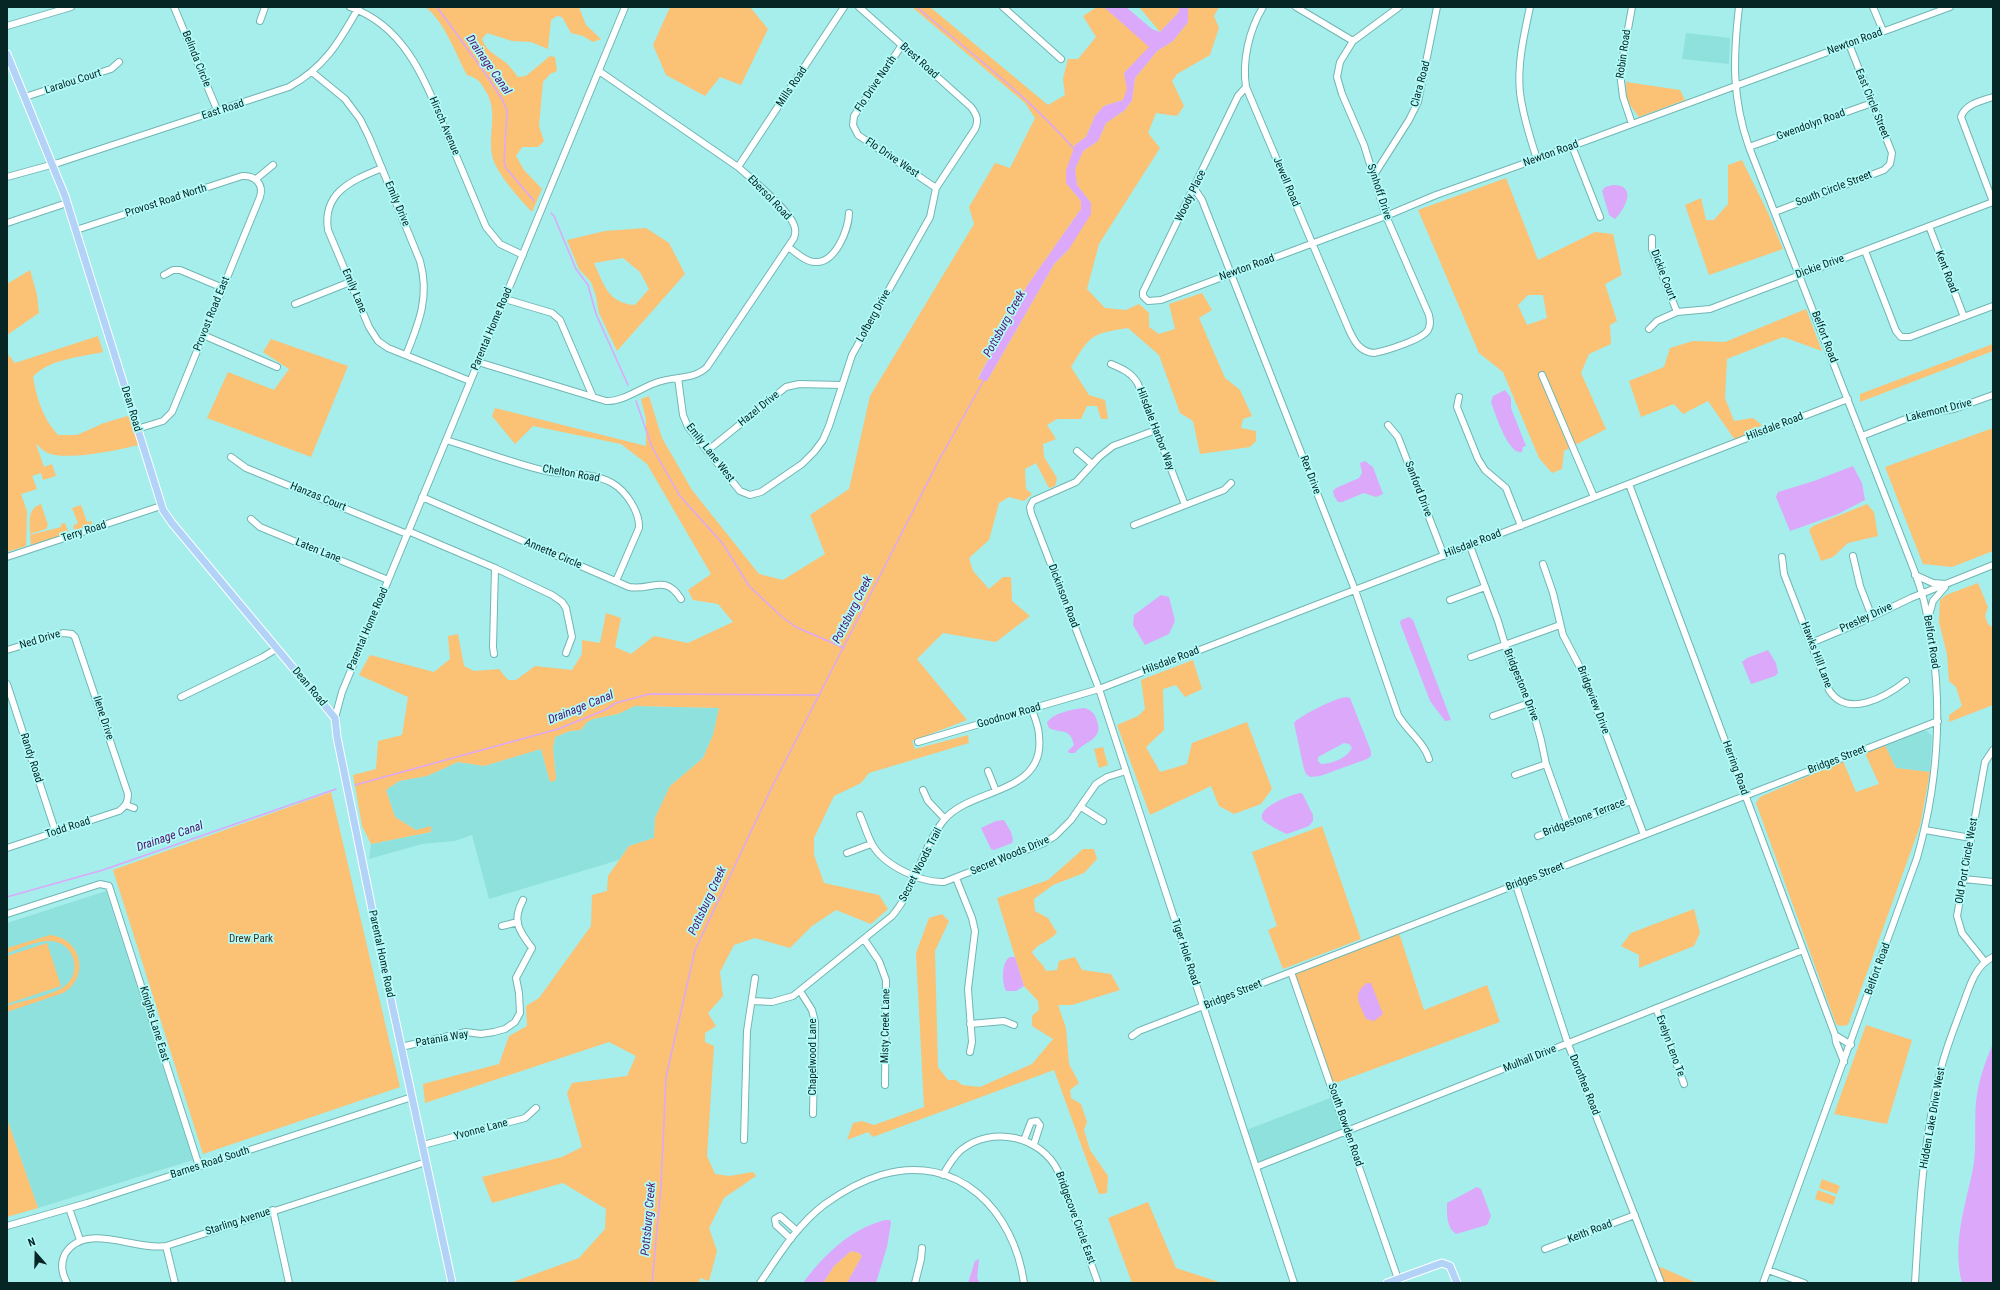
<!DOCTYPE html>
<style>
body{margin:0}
#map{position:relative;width:2000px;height:1290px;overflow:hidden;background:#a6eeeb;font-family:"Roboto Condensed",sans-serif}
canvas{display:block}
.frame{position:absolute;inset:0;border:8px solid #062525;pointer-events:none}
.north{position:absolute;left:16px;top:1234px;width:40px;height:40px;-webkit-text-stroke:3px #b3fcf9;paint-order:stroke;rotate:340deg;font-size:11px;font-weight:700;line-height:16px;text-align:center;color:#062525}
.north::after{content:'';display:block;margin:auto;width:14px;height:18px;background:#062525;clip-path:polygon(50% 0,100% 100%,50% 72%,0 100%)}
</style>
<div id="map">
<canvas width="2000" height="1290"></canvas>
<div class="frame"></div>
<div class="north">N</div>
</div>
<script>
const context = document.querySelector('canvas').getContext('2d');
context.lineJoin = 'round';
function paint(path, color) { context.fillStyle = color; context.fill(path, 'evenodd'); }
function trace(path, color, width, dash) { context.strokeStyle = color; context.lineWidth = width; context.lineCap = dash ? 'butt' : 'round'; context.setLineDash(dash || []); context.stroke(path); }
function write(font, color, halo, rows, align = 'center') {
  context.font = font + ' "Roboto Condensed",sans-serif'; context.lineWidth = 3.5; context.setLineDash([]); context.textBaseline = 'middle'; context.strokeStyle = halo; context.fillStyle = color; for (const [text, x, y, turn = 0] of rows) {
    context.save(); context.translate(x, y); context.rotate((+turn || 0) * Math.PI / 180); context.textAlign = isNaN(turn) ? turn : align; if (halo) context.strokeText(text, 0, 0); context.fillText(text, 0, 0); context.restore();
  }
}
const built = new Path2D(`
 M1686,33L1730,38L1729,64L1682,59Z
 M635,706L719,708L713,735L703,758L670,786L655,818L654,838L629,846L619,860L489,899L472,835L455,841L422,844L369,859L371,844L431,832L416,830L395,817L386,790L399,781L427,776L458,762L484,766L541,749L550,782L556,780L553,747L555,737L570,731L581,730L587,722L593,719L618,714Z
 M1922,731H1927L1932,736L1930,772L1896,768L1885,745Z
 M106,891L193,1160L38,1208L7,1119V923Z
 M1333,1097L1343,1130L1260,1163L1257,1162L1246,1130Z`);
const green = new Path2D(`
 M425,7H579L586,25L601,39L593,42L583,36L571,33L562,17L557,16L551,20L548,49L531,42L512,41L487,33L482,39C486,51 496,55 505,62C510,66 514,72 518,77L526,76L550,56L555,57L557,71L550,74L543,82L539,126L544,141L538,147H522L516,156L524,170L542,189L532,212C519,198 504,182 495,164C484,140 501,114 485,90C480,81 477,78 467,75C456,55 444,20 425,7Z
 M670,7H750L768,29L741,85L720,77L705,96L666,75L653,45Z
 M912,7H930L1048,105L1065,95L1063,79L1068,59H1078L1096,37L1083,16L1097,7H1104L1150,47L1124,73L1128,89L1123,100L1104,106L1095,116L1086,137L1075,145L1066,183L1081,201V209L1027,286L978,378L987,381L1054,264L1069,249L1091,203L1077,185L1075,169L1083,151L1098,141L1106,123L1125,110L1132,100L1135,78L1157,51L1173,41L1188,22V7H1219L1214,16L1219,28L1210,55L1177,74L1172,81L1184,106L1177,116L1156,113L1148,133L1160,148L1099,244L1087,289L1105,308L1126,310L1139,304L1149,313V327L1159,334L1175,329L1169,304L1202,293L1212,310L1199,318L1225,378L1240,390L1252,416L1243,419L1241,428L1256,431V441L1250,447L1200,454L1193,421L1180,413L1159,355L1128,328C1091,334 1091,334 1071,367L1089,395L1105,400L1108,419H1101L1097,406H1087L1081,419H1057L1047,425L1056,439L1043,444L1044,457L1057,478L1055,486L1049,488L1036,463L1025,469L1026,489L1032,494L1024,501L1009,497L999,503L989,540L969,558L973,571L989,589L1003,577H1011L1012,601L1030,616L996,642L943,633L917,659L967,720L912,741L915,749L968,735L969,743L869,773L861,783L834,796L814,838V855L824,883L879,895L888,909L871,924L836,910L812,926L790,948L755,938L734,945L720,972L723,996L708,1013L716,1026L705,1033V1042L714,1046L707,1156L715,1174L729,1176L753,1172L756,1176L724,1198L709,1228L717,1251L709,1281L700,1278L699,1283H510L579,1258L605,1229L606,1209L563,1183L492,1203L482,1177L562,1157L582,1147L567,1093L572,1083L627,1076L636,1056L609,1042L425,1103L423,1084L499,1064L509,1036L527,1026L526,1006L539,998L591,926L592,895L607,891L608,876L629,846L654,838L655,818L670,786L703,758L713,735L719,708L635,706L618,714L593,719L587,722L581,730L570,731L555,737L553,747L556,780L550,782L541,749L484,766L458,762L427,776L399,781L386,790L395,817L416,830L431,826V832L371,844L362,826L353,775L376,769L378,741L402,735L408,697L359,675L370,655L434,672L450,659L448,636L458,634L464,666L474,671L499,669L508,680H516L535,666L572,670L582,654V640L600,643L606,613L621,618L615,647L631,654L654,636L688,643L733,622L718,604L693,600L688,590L711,574L647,464L621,444L533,426L515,444L492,416L495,408L646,446V419L641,399L649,396L662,438L692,490L759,574L783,580L825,554L810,515L849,489L870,396L974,224L969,207L995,163L1010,168L1035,118L1025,103Z
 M1139,7H1179V12L1160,32Z
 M1626,82L1680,90L1685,100L1639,117L1627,101Z
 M1742,160L1768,213L1783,249L1709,275L1685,205L1701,198L1706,220H1714L1728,204V165Z
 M1506,178L1538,260L1595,232L1613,234L1622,275L1605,284L1617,321L1610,325L1611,344L1589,354L1581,373L1606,429L1564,451L1562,469L1552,473L1539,458L1503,372L1479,353L1418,210ZM1528,295H1543L1547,318L1527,325L1518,305Z
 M646,228L669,243L685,274L617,351L599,313L596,296L591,282L579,269L567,240L605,231ZM623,258L640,272L649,289L635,305C608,303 604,285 594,263Z
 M30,270L37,295L39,313L7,335V284Z
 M1806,309L1822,351L1783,337L1727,359L1725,398L1734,421L1753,418L1762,425L1735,440L1708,401L1683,414L1674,404L1641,417L1629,381L1664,367L1670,348L1693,341L1725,342Z
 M98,336L103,352C81,357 48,359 33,377C37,399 42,417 58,435H77L104,423L131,415L138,445C120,450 62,462 46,452C42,450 39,446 36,444L44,467L52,464L56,476L43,480L41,473L32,476L37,489L21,494L27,511L26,546L7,552V353L15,363Z
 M271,339L348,366L311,457L207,418L228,372L274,390L289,369L263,352Z
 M1993,344V351L1860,402V394Z
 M1993,428V551L1952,567L1923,564L1885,467Z
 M41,504L48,525L46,529L30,534C30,521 27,509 41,504Z
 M1867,504L1874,512L1878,536L1848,543L1833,557L1821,561L1809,530L1813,526Z
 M81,505L87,522L92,521V524L75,531L73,526L78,523L72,508Z
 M65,523L68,531L66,534L31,545L30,535L61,527V524Z
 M1978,583L1988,607L1985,616L1988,624L1993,628V705L1949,722V715L1962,706L1956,687L1949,681L1947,654L1939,622L1940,600L1946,595Z
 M1193,660L1202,689L1185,697L1176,685L1163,689L1164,730L1146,747L1160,772L1187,764L1192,743L1247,722L1272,789L1261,804L1234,814L1219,806L1211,786L1150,815L1117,725L1138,716L1145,709L1141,680Z
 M1885,745L1896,768L1930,772L1920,826L1848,1025L1840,1026L1836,1024L1756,803L1760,797L1843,761L1856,792L1879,784L1865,753Z
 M1103,747L1108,765L1099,768L1094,749Z
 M331,792L400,1087L203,1154L113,870Z
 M1322,826L1361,939L1283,969L1268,930L1277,926L1252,852Z
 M1083,849H1094L1097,859L1084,873L1053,885L1034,899L1035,911L1048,918L1057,933C1049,941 1039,943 1032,952C1036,960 1043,963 1046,971L1057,970L1059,961L1075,957L1082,970L1111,974L1120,990L1072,1005H1058L1066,1028L1069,1064L1079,1083L1070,1090L1071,1098L1081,1104L1087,1122L1084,1130L1090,1150L1108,1176L1107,1193L1099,1194L1054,1070L873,1137L868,1132L847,1140L853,1123L862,1121L874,1125L924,1107L916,953L929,918L942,914L949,921L935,951L938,1067L948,1080H956L962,1085L980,1087L1032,1064L1053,1039L1032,1026V1016L1039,1010L1038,1001L1024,986L997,898L1048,880Z
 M1694,909L1700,933L1694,946L1639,968V955L1621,946L1631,933Z
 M1399,933L1424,1010L1487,985L1500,1022L1333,1084L1295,974Z
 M50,935C81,938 91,977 63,993L7,1012V1006C22,1001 53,995 65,986C83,972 74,942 51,941C37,940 20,949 7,953V948Z
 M47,943L61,986L7,1004V956Z
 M1866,1025L1912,1040L1887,1124L1834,1114Z
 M7,1119L38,1208L7,1217Z
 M1822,1179L1840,1186L1837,1194L1819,1188Z
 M1818,1190L1836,1197L1833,1205L1815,1199Z
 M1148,1202L1176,1268L1222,1283H1132L1108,1218Z
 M851,1251L859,1253L862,1256L847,1283H823L834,1266Z
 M1658,1266L1697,1283H1664Z`);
const water = new Path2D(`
 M1104,7H1126L1152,29L1160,32L1179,12V7H1188V22L1173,41L1157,51L1135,78L1132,100L1125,110L1106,123L1098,141L1083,151L1075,169L1077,185L1091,203V214L1069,249L1054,264L987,381L978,379L1027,286L1081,209V201L1066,183V171L1075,145L1086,137L1095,116L1104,106L1123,100L1127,89L1124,73L1149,47Z
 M1613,185C1638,185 1625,209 1615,219L1609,215L1602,191L1605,187Z
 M1505,390L1511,398V408L1526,446L1523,447L1522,452C1508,455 1495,413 1491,402L1493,396Z
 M1365,461L1373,467L1383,494L1376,497L1364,493L1342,502H1338L1334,496L1333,491L1336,488L1359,478L1362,473L1360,463Z
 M1853,466L1862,483L1865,500L1838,514L1790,531L1776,497L1778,492L1814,481Z
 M1161,595L1169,597L1175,621L1169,634L1145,645L1133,625L1134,615Z
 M1409,617L1413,620L1451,720L1445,721L1430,701L1400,623L1401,620Z
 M1768,650L1776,663L1778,673L1775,676L1751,684L1742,662L1747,658Z
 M1347,697L1350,698L1371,751V756L1367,759L1320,776L1310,777L1306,774L1304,769L1294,723C1299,716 1337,697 1347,697ZM1344,743L1349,744L1352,748C1347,758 1332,764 1321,764L1318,761V757Z
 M1084,708C1092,710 1095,714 1097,721C1104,740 1084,741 1075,753H1069L1068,751L1074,745C1070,727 1061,734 1049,728L1047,723C1052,713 1074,709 1084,708Z
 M1301,793L1303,795L1313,815V821L1309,826L1287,834C1282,832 1265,823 1263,820C1255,808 1292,794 1301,793Z
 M1004,820L1011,832L1013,840L1012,843L994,850L991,849L981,828L996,821Z
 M1010,957H1015L1024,986L1016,991H1006C1002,983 1001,962 1010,957Z
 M1367,983H1371L1383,1014L1374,1021L1366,1019C1360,1003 1351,995 1367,983Z
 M1993,1044V1283H1962C1952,1244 1965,1207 1973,1169C1977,1148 1974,1124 1976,1102C1978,1082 1985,1062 1993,1044Z
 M1477,1187L1481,1189L1491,1216L1487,1225L1456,1234C1446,1227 1447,1213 1447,1203Z
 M885,1220H890L891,1223L887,1247L876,1283H847L862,1256L859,1253L851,1251L834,1266L823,1283H803C824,1255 850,1229 885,1220Z
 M979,1259L977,1278L980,1283H968L975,1261Z`);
const stream = new Path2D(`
 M437,7L490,80L503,101L507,111L504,162L506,168L534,201
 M917,7C970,53 1028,96 1074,149
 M551,213L554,216L576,269L588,285L596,314L628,385
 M636,401L652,447L673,484L680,496L723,544L749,586L782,617L796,627L844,648
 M355,785L558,729L605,710L616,703L649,694L820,695
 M7,897L103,870L336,789
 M652,1283L661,1187L666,1077L695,950L771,789L939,460L984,380`);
const minor = new Path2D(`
 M174,7L218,112
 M350,7C407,27 426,83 447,134C460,165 473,196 486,227L500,244L523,255
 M1003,7L1061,59
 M1263,7C1249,30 1242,61 1246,87L1349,330C1354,341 1360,352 1374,353C1385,351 1422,340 1428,330C1431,325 1430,320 1429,315L1386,216L1364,145L1342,94L1337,77L1340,62L1353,41L1399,7
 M1296,7L1353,41
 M1530,7C1524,35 1517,64 1520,93C1523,116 1530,138 1537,159
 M1739,7C1733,58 1732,99 1749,147L1907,552C1913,568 1920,584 1924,601C1944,687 1941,773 1917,858L1763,1283
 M1873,7L1883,31
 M260,21L265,7
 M7,26L71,7
 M902,45L854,116L853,125L858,135L936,188
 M312,72L345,99L360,119L369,137L420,261C430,296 419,323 406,355
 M1246,87L1238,96L1143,292V296L1148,301L1161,300L1386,216L1436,195L1537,159L1950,7
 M25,97L111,69L119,62
 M1993,97C1981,101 1965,104 1961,117L1993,202
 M1632,124L1623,97L1620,73L1632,7
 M1572,146L1600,217
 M1749,147L1872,103
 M738,167L844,7
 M382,168C353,180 322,192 328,230L369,327L378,341L388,348L470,381
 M1374,175L1409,120L1418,102L1437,7
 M7,177L58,163L289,87C325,67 339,42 359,7
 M256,179L273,165
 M1194,188L1202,200L1355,590L1398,715C1407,731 1424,742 1429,759
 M1775,212L1884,170L1890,164L1892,153L1849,44
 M7,223L67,203
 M1929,226L1964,317
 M76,230L242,176C255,175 264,184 260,197L172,412L163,421L137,429
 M1652,238V249L1677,312
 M788,247C796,252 805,262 815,262C835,264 849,229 849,213
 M1865,251L1896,331L1901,337H1910L1993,306
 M164,275L173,270H180L223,288
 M505,299L552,313L560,320L593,397
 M295,304L350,282
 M1649,329L1657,321L1677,312L1710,309L1993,202
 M203,335L277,367
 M478,362L606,401C623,402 642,387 658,382C675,376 694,380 707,367L794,238C796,233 796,230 794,225C788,209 752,179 738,167L599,71
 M1111,364C1123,369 1132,373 1138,384L1185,505
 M1542,375L1594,497
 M678,378L683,415L688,427L740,491L750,495L761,492L802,464L814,452L823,440L829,426L852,355L930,217L936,188L975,129C979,120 977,115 971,107L859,7
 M1459,397L1457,407L1478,459L1485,470L1506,488L1521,526
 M1388,425L1398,437L1444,556
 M1156,430L1113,446L1099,457L1076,482L1033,501L1030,507L1031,513L1099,689L1294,1283
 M1862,436L1916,415L1954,409L1993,395
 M446,440C479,450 512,463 546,471C566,475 593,472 612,483C626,491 640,512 639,528L616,581
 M707,451L786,387L799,384L842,385
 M1077,451L1092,464
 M231,457L246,468L407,534
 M1629,484L1835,1035L1851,1045
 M422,497L629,587C652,591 665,573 681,599
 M251,519L260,527L388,580
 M1134,525L1224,490L1231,483
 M408,531L495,568L552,595L562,602L566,608L572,637L566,653
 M1470,546L1498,621L1510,661L1534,715L1541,740L1546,764L1568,825
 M1853,556L1860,586L1872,617
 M7,557L161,506
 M1782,557L1784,574L1829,690C1847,719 1886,697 1906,681
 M1543,564L1553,593L1563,635L1583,673L1644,835
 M1915,575L1933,583L1946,584
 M1450,600L1485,587
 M1928,619L1933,601L1945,587
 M1811,643L1861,622L1911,598L1993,565
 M7,650L63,633L72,634L75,637L128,794C128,802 126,806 119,811L7,848
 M494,654L493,647L495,568
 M1471,657L1560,625
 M7,684L56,833
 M181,697L263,657L276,649
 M1493,716L1529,703
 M335,718L342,692L625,7
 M918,742L1099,689L1848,399
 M988,771L996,791
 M1515,775L1546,764
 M923,790L928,801L945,819
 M126,805L134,808
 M1081,807L1103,821
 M860,815C864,824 867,835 872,844C883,865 921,883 944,882L1044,843L1055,836L1071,820L1096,784L1107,777L1126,771
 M1925,830L1971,838
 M1538,836L1631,801
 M847,853L871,844
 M956,878L972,918L975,931L968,989L972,1042L970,1052
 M1964,879L1993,882
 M1516,885L1568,1044L1661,1283
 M7,914L100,884L109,886L199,1166
 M502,926L518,922
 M864,939L879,961L886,980L885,1085
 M1985,962L1962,933L1957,916L1985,762L1993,750
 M1291,972L1398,1279
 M800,991L812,1010L815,1022L813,1114
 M752,1001L772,1002L793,996L892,916C916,888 921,849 944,820C971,787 1046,795 1039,736C1039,727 1035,718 1032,710
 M1656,1008L1684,1084
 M970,1024L1004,1021L1014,1025
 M1835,1035L1836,1042L1844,1062
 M1132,1036L1139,1031L1938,721
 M401,1047L466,1032L481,1034L494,1032L505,1029L515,1022L520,1013L519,993L516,978L532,948C518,930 512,920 523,900
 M744,1140L747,1031L755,978
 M1024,1140L1031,1122L1037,1121L1040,1125L1034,1144
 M423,1145L525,1118L536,1108
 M1256,1167L1803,950
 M943,1175C948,1166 953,1157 961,1150C992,1125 1041,1136 1058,1171L1098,1283
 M69,1208L80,1240
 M273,1210L289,1283
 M7,1226L87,1203L412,1097
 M791,1239L776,1225L775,1219L780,1216L797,1231
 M166,1246L175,1283
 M1545,1249L1635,1215
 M1768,1270L1804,1283
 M67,1283C62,1274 60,1264 65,1254C85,1221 135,1251 166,1246L426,1162
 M760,1283C779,1255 797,1225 825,1204C842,1192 861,1181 881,1175C958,1152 1014,1211 1024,1283
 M915,1283L921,1259L922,1248
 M1915,1283C1919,1213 1923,1141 1940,1073C1945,1050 1954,1029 1962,1007C1969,989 1974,966 1993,957`);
const major = new Path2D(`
 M7,54L65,196L163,510L172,523L335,718L337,737L379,944L452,1283
 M1387,1283L1442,1263L1450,1266L1457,1283`);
const streetNames = [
 ["Newton Road",1855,42,-20],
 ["Robin Road",1624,54,-82],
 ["Belinda Circle",196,59,68],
 ["Brest Road",919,61,42],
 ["Laralou Court",73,82,-18],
 ["Flo Drive North",876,84,-56],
 ["Clara Road",1421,84,-75],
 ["Mills Road",792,87,-56],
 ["East Circle Street",1872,104,68],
 ["East Road",223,110,-18],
 ["Gwendolyn Road",1811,125,-20],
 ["Hirsch Avenue",444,126,67],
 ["Newton Road",1551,154,-20],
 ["Flo Drive West",892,158,34],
 ["Jewell Road",1286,182,67],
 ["South Circle Street",1834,189,-21],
 ["Synhoff Drive",1379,192,72],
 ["Woody Place",1191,196,-64],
 ["Ebersol Road",769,198,46],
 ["Provost Road North",166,201,-18],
 ["Emily Drive",397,204,67],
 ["Dickie Drive",1820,267,-20],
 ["Newton Road",1247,268,-20],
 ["Kent Road",1946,272,69],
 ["Dickie Court",1663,275,69],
 ["Emily Lane",354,291,67],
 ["Provost Road East",212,314,-68],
 ["Lofberg Drive",874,316,-61],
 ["Parental Home Road",492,329,-67],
 ["Belfort Road",1824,337,69],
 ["Dean Road",131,409,73],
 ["Hazel Drive",759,409,-39],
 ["Lakemont Drive",1939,411,-14],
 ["Hilsdale Road",1775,427,-21],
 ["Hilsdale Harbor Way",1155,429,69],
 ["Emily Lane West",710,453,52],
 ["Chelton Road",571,474,10],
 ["Rex Drive",1310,475,69],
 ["Sanford Drive",1418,489,69],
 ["Hanzas Court",318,497,22],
 ["Terry Road",84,532,-18],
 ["Hilsdale Road",1473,544,-21],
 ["Laten Lane",318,551,22],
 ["Annette Circle",553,554,23],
 ["Dickinson Road",1063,596,69],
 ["Presley Drive",1866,618,-25],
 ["Parental Home Road",368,629,-67],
 ["Ned Drive",40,640,-17],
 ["Belfort Road",1931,642,81],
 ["Hawks Hill Lane",1816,655,69],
 ["Hilsdale Road",1171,661,-21],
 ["Bridgestone Drive",1521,685,68],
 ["Dean Road",309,687,50],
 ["Bridgeview Drive",1593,700,69],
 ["Goodnow Road",1009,716,-16],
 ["Ilene Drive",103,718,72],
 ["Randy Road",31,758,72],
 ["Bridges Street",1837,760,-21],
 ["Herring Road",1735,768,70],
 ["Bridgestone Terrace",1584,818,-21],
 ["Todd Road",68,828,-18],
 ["Secret Woods Drive",1010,856,-23],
 ["Old Port Circle West",1967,861,-80],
 ["Secret Woods Trail",921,865,-63],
 ["Bridges Street",1535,877,-21],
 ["Tiger Hole Road",1185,952,72],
 ["Parental Home Road",381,954,78],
 ["Belfort Road",1878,969,-70],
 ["Bridges Street",1233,995,-22],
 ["Knights Lane East",154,1024,73],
 ["Misty Creek Lane",886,1026,-89],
 ["Patania Way",442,1039,-10],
 ["Evelyn Leno Te",1670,1046,70],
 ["Chapelwood Lane",813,1057,-90],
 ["Mulhall Drive",1530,1059,-22],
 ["Dorothea Road",1584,1085,68],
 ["Hidden Lake Drive West",1933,1118,-80],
 ["South Bowden Road",1345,1125,71],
 ["Yvonne Lane",481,1130,-15],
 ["Barnes Road South",210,1163,-18],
 ["Bridgecove Circle East",1075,1218,70],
 ["Starling Avenue",238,1222,-18],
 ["Keith Road",1590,1232,-21]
];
const parkNames = [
 ["Drew Park",251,939]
];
const waterNames = [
 ["Drainage Canal",488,65,55],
 ["Pottsburg Creek",1005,324,-61],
 ["Pottsburg Creek",853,610,-63],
 ["Drainage Canal",581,708,-22],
 ["Drainage Canal",170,837,-19],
 ["Pottsburg Creek",708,901,-65],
 ["Pottsburg Creek",649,1219,-85]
];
paint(built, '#8fe1de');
paint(green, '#fbc174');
paint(water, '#dca8fa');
trace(stream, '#dca8fa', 1.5);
trace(minor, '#70b6b4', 8);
trace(major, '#fff', 9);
trace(minor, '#fff', 6);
trace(major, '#b2d2f7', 7);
write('11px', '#062525', '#b3fcf9', streetNames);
write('11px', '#41321f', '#b3fcf9', parkNames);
write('italic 12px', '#51106c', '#b3fcf9', waterNames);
</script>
